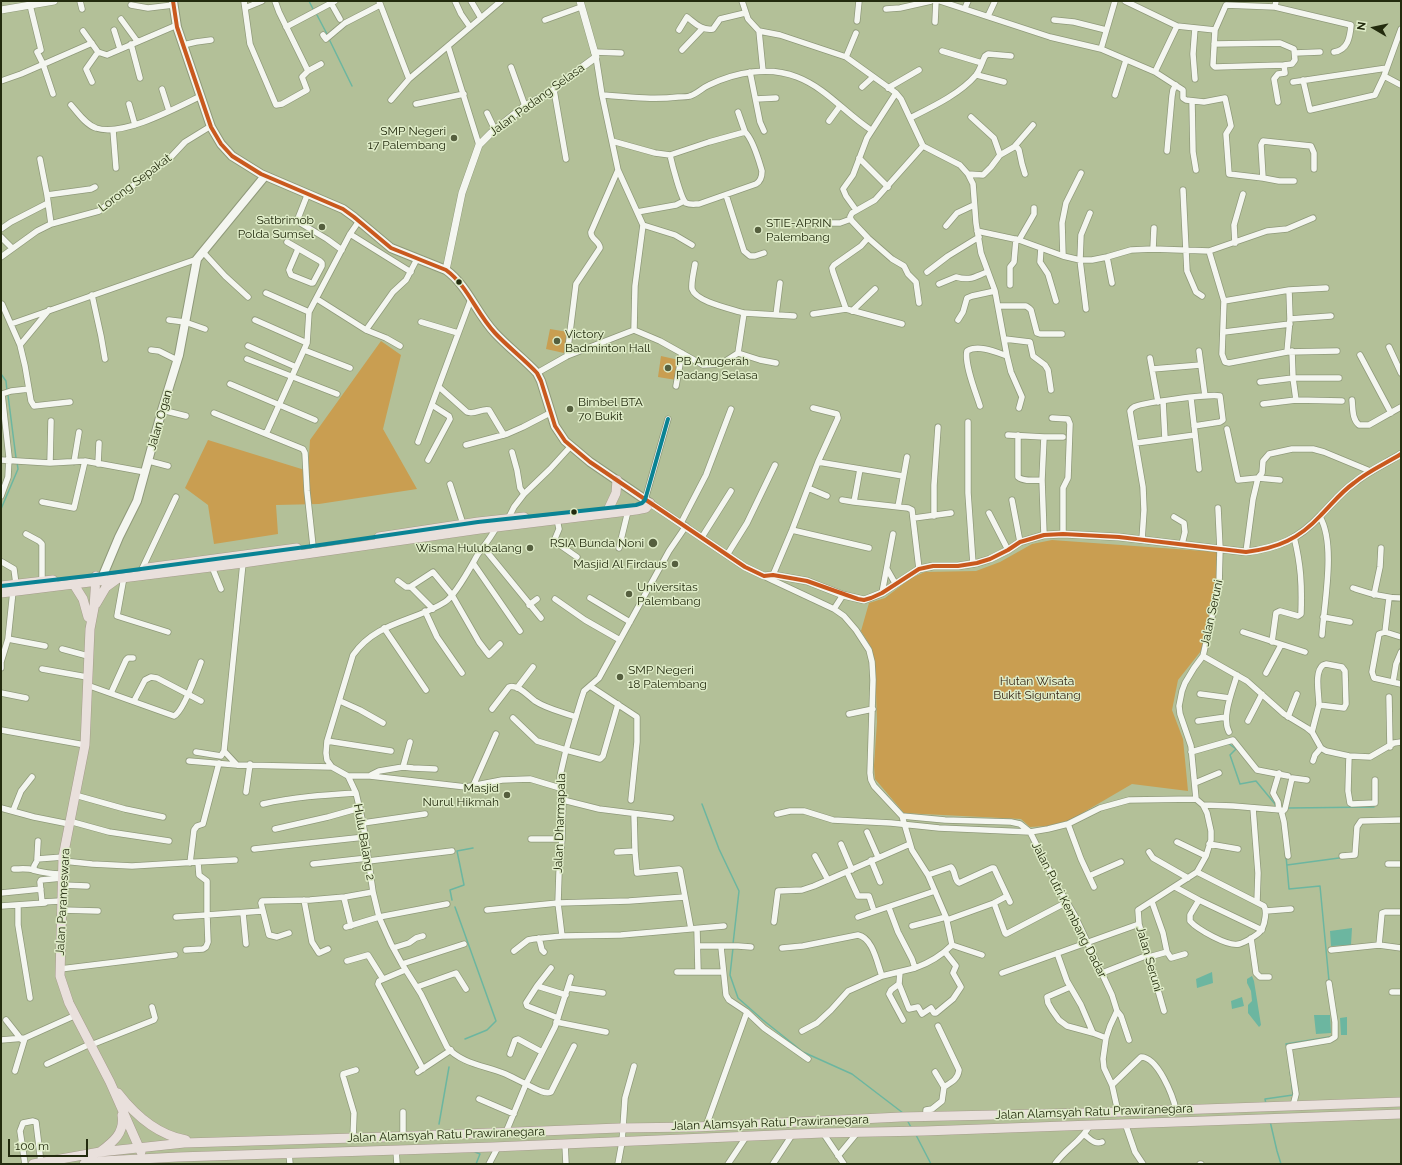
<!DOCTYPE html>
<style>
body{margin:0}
#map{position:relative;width:1402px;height:1165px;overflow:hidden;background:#b3c098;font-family:Raleway,sans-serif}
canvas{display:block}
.frame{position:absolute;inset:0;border:2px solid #232b0e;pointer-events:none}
.north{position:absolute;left:1354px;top:8px;width:40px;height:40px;-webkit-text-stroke:3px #dfecc8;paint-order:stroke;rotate:279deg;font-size:11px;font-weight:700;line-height:16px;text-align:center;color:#232b0e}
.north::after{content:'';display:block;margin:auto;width:14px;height:18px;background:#232b0e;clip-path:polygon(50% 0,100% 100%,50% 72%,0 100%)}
.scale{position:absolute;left:8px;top:1139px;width:80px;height:18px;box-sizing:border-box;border:2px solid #232b0e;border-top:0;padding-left:5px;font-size:12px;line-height:14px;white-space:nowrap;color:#232b0e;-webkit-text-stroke:3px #dfecc8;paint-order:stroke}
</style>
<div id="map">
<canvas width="1402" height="1165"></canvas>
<div class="frame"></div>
<div class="north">N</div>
<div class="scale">100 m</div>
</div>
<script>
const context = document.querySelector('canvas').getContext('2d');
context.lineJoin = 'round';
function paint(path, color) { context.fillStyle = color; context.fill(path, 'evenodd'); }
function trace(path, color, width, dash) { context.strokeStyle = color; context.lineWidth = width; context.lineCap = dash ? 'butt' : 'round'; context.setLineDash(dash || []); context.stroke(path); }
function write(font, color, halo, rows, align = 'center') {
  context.font = font + ' Raleway,sans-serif'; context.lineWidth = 3; context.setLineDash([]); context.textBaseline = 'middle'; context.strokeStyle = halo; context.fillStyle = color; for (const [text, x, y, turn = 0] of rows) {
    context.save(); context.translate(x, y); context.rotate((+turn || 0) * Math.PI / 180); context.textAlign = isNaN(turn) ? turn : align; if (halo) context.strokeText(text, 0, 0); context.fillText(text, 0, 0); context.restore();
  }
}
const green = new Path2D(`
 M550,329L568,332L564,353L546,349Z
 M381,341L401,355L383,429L417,489L319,504L276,505L278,534L214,544L208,505L185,488L208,440L308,471L310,440Z
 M661,356L679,360L676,380L658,377Z
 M1052,540L1217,552L1216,592L1201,651L1178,680L1172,710L1183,739L1188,791L1132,784L1067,822L1047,826L1030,827L1021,819L904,813L875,779L874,766L877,722L875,662L871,647L861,631L869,603L885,598L911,578L925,572L976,571L1000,562L1032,544Z`);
const water = new Path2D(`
 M1352,928L1351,945L1331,946L1330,931Z
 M1212,972L1213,983L1197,988L1196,979Z
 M1252,976L1254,981L1261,1025L1259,1027L1248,1013V1005L1252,1001L1251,991L1247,983V979Z
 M1242,997L1244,1006L1232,1009L1231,1001Z
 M1314,1015H1330L1331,1033L1316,1034Z
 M1347,1017V1035H1341L1340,1018Z`);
const stream = new Path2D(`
 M309,1L314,11
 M317,15L328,36
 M329,39L352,86
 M1,374L6,381L7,391
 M8,395L16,458
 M1,509L18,469L17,462
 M1228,743L1236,749L1230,755L1240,784L1256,781L1275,804L1276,808
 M702,804L719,849L739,891L733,944
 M1289,808L1374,807
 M1286,856L1289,889L1320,886L1329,981
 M1287,865L1339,858
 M452,900L450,890L464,885L457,851L473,848
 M455,907L496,1021L487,1030L465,1039
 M733,948L730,975L738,998L763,1020L803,1052L852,1074L903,1113
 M1287,1047L1286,1044L1329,1037
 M1266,1104L1265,1099L1293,1095L1289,1062
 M907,1120L912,1129
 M1270,1121L1277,1151L1281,1164
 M439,1124L449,1067
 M916,1135L931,1164
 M475,1152L480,1154L476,1164`);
const minor = new Path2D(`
 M80,1L82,9
 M244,1L250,44L276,105L282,104L307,90L302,77L308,71
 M275,1L279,12L308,71L321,64
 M379,1L409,79L501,1
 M455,1L461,14L470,27
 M471,1L481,18
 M742,1L748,19L759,31L780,35L846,57L896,93L901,99L923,146L960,165L968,174L973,184L976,223L981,253L995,291L1007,356C996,352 978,344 967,351C964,364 976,393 980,406
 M940,1L1050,37L1101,49L1155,72L1183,90V98L1186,100L1204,102L1225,98L1231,126L1226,134L1229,174L1263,178L1261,145L1263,141L1311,146L1314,153V169
 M1125,1L1177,26L1215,30L1226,5L1275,7L1276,1
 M331,3L340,19
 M30,5L41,50L37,52L43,64L53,94
 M131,5L148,8L173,5
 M1275,7L1351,25C1350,37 1348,50 1334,52
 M245,8L262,1
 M965,8L968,1
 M886,9L900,8L931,1
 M988,16L995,1
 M121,19L137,41
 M545,20L581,7
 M1054,20L1074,22L1106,30
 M857,21L859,1
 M935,22L936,1
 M286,27L335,1
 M1195,28L1193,54L1195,79
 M1401,29L1384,76L1401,85
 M114,30L120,49
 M679,30L687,17C695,23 702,31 713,29L720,19L745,13
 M83,31L98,52L107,55L177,25
 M759,31L763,71
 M323,35L326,39L345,23L380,5
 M131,44L140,78
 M1214,44L1280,43L1294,49L1295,60L1292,64L1284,65L1215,67L1213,65L1215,30
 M183,45L196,42L211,40
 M448,46L479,145
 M1101,49L1115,1
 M682,50L702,29
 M942,51L982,63
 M594,52L621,53
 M1295,53L1320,52
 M596,57L602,95L618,170L643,225L635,286L634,330
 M846,57L856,33
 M511,67L525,106
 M750,72L760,122L764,131
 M1155,72L1177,26
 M977,75L1004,82
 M1303,80L1310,110L1375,95L1384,76
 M1,81L21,74L92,43
 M92,82L86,69L98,52
 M1293,82L1387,68
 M862,87L873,77
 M888,88L919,70
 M162,89L169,111
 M554,90L566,159
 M602,95C627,97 653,100 678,97C682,97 687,97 690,96C697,94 702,88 709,85C736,72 769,66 797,77C826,88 846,114 871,130
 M1115,95L1126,60
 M756,99L776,98
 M391,100L409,79
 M1192,101L1193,152L1196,170
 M1278,102L1274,79L1278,74L1285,73L1284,65
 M129,104L135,125
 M416,104L464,94
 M71,105C78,113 86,125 96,128C123,137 176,108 201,96
 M738,112L745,132
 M487,113L495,130
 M910,118C932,107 960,94 976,75C980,70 982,62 985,56L988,54L1011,56
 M829,121L840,106
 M113,130L116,168
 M612,141L655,153L670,155L709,142L745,132C753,139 759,161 762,171C762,177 761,181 756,184L699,204C695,204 690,205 686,203C681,199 672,164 670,155
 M1016,146L1019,150L1022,164L1025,174
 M1167,151L1172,96L1173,90L1176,85
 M1000,155L1014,147L1033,125
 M859,158L888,187
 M968,174L983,175L991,167L1000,155L994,138L971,117
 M1263,178L1279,181H1294
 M1183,190L1187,271L1196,292L1202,296
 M308,193L297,221L327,239L342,250
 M47,195L91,189L95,187
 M726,195L744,251L750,256H755L764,253
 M856,210L846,196L843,189L853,175L867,138L896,93
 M637,212L676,205L684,201
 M812,223H840L851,219
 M51,224L99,211L170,158L185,142L211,126
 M643,225L675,235L692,245
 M946,226L957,213L974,205
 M1,229L11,222L48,203
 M977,231L1019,240L1063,256L1080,260H1092L1107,257L1131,250L1153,249L1209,251L1267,231L1287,229L1313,218
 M350,234L411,272
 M1,237L12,248
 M868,238L892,259L904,266L908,274L916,282L919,303
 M1019,240L1034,214V208
 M287,242L320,261L322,263V266L313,283H311L291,275L289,270L298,249
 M1235,243L1234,225L1243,194
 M1041,248L1040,262L1048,274L1056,301
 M1153,249L1154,228
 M1209,251L1224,301L1222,354L1225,362L1229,363L1287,352L1290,319L1289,290L1224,301
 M203,252L225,276L248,297
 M1063,256L1062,223L1066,203L1081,173
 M1,257L37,231L51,224L47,195L40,159
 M1107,257L1112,283
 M695,264C694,271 691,282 692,289C696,302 732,309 744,313
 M927,272L948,256L979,237
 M939,284L956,277C970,281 974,277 987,272
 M1010,285V267L1014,262L1016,239
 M1289,290L1326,288
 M266,293L309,312
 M92,295L101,336L105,359
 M317,299L366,330L386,338L400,346
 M1,304H2L20,345L25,366L31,401L34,406L70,402
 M998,306H1026L1029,308L1031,310L1037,333L1040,334H1062
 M1086,309L1080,260L1081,235L1090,213
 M852,311L875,289
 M813,314L846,309
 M776,315L780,283
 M1290,319L1331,316
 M169,320L185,322L205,329
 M255,320L307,343
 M958,320L963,312L967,298L972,296L995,291
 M421,322L458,333
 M11,324L197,259
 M902,324L846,309L833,272L832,268L834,265L861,246L868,238L851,220L850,217L852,213L875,200L923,146
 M366,330L393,292L406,280L417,259
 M1224,332L1290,324
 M1005,339L1030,342L1033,356L1045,365L1048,370L1051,390
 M20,345L49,310
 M248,346L296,367
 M1389,347L1401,373
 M151,350L159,351L177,360
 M304,350L350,368
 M1199,351L1205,396
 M1292,351L1293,378L1296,400
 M1287,352L1337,351
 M738,353L760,360L776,363
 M1360,355L1391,413
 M567,356L576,284L600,248C600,241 590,239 591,232L618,170
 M1007,356L1011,372L1022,397L1019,408
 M1150,358L1158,402
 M247,359L337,394
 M1152,369L1201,365
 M537,373L567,356L634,330L660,341L703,365L721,364L738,353L744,313L794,316
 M1260,382L1293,378H1339
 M230,384L315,420
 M676,386L682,353
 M439,387L467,412C475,415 482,408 489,410L504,435
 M1191,398L1199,469
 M1352,400C1353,409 1352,419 1359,425H1369L1401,407
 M1163,401L1165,439
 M1263,404L1296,400L1342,401
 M162,410L186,416
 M214,413L303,449L305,453L307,491L313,546
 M1052,418L1068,419L1070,424L1068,478L1063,488V534
 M968,422V493L973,564
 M1227,429L1238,480L1258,478L1280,480
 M266,434L307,343L309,312L350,234L359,221
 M1008,435L1044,437L1042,480L1044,535
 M1018,435V477C1024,482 1035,480 1042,480
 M1044,437H1063
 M418,442L471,299
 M1136,443L1195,435
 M466,445L507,434L523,427L550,413
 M512,452L517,470L520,488L524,494
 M1,460L50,463L85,461
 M428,460L450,419L449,416L432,405
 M149,461L168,466
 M74,462L79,432
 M818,462L903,476
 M50,463L51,421
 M98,464L99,443
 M860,469L854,502L908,508L912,510L919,569
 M450,484L463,524
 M808,488L827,496
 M1,496L8,477L9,457L2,394L11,391L29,389
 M645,500L668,419
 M842,500L854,502
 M1012,500L1020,542
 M42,502L74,508L85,461L145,472
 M898,507L907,457
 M989,513L1008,550
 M934,516V485L938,427
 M1174,517L1184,523L1185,532L1182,544
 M1320,517C1336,544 1324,604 1322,635
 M914,518L951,513
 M508,519L514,507L524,494L550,469L571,446
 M557,519L559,529L554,541L577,557
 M681,523L706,475L731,409
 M497,526C492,536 485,545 478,554C471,566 456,595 445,602C414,622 377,621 353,655L327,741L326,753L327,760L332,767L348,776L356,793L363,823L373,892L379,917L391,944L402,964L421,994L447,1047C460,1063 485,1066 503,1073C511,1076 519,1081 526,1084L506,1132
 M792,530L869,548
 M26,534L39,541L42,544V581
 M702,537L731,491
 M1142,540L1144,510L1143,487L1130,411C1132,408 1132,408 1134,407C1143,402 1211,394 1220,396L1223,420L1220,422L1194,426
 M483,547L541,618
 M619,548L628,511
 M1246,552L1253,499L1258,478L1262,473L1263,461L1269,454L1292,449H1313L1324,452L1370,471
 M727,555L747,523L775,465
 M2,562L14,569L16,584
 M473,563L520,631
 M212,567L221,589
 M142,569L176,497
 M887,569L895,583
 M773,575L792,530L818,462L838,418L837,414L813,408
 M764,576L772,580L834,609L844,616L856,630L869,650L872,662L873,680L870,773L871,780L874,786L902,816L912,850L928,875L946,917L952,945C941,956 929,963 915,968
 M124,577L117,616L168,632
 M398,581L406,587H411L433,609
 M410,587L433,572L452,595L479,642L489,655L500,644
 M1353,588C1369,593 1384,598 1401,598
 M882,593L893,534
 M1374,595L1380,567L1381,548
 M590,598L630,622
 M555,599L585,620L620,640
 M529,605L537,599
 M834,609L843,595
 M425,611L437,637L462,673
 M1323,617L1350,622
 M384,628L426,690
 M1243,632L1305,652
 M1385,632L1389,598
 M1401,637L1385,632L1379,634L1372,672L1374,678L1401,684
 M8,639L45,646
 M1272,642L1276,613L1280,611L1298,616L1301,614C1302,585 1301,565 1294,537
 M62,649L88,656
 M1203,656L1247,681L1284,714L1307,728L1312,732L1321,748L1326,751L1349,756L1370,757L1394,743L1401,742
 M1326,664L1342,667L1345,671L1346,704L1344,708L1319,705C1319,694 1314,672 1323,665Z
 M1,668V662L8,639L13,591
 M42,669L87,677
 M1266,673L1281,645
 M1393,682L1396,664L1401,652
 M87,685L174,716C183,712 197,673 201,662
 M590,686L637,717V742L631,800
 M517,688L533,667
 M1,693L26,698
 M111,693L126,660L128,658H133
 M1200,694L1230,698
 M1389,697L1390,747
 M134,701L145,680L151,677L157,678L201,701
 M340,701L360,710L383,723
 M492,709L509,687C518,684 528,696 535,701C547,709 562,712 576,717
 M849,714L873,709
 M1288,717L1297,694
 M513,718L537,741L566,750L600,759L603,756L618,704
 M1198,721L1226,717
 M1248,721L1262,694
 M1,730L85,745
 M1229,732C1221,717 1233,690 1237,675
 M1312,732L1319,705
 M327,741L391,751
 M196,752L221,756L224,751
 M1191,752L1233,740L1257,770L1288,776
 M1349,756L1348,791L1350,803L1352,804L1375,803V780
 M189,761L237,765L332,767
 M1313,761L1315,755L1321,748
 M237,765L224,751L243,563
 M403,767L410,742
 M1279,773L1273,793L1278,802L1279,810
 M371,775L379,771L403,767L413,768L435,769
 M348,776H370L466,787L502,780L530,779L560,788
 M1195,783L1219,773
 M473,786L496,734
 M246,792L250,764
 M75,795L125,809L163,817
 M563,800L599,809L671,818
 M263,804C293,797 324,795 356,793
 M1203,805L1233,806L1281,810L1284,822L1288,856
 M1,808L34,817L69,824
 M1253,808L1258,873L1257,902
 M13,811L21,791L32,777
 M1282,812L1285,809L1292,778L1307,780
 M634,814L635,851L637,873L679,869L680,870L691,929
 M777,814L790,811H804L833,820L891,823L939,828L1030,832L1048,829L1068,824L1100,808L1129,800L1196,799
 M902,816L945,820L1011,822L1020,824L1030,832L1058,887L1075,916L1112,995L1117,1011L1110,1026L1106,1038L1103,1059L1104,1068L1112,1085L1118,1112
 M69,821L109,832L169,841
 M363,823L425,814
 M1068,824L1081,859L1094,887
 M275,829L328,817L360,808
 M867,832L878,857
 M531,839H562
 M38,841L37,859L63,857
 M1177,842L1206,856
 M841,844L852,870
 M1209,844L1238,849
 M254,849L365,837
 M617,852L635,851
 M1149,852L1153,858L1188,878
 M815,856L828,880
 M1342,856L1355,855L1357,827L1361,821L1401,820
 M871,860L880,882
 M63,861L92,864L132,866L198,862L199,875L207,881V915L262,911
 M368,861L452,851
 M198,862L235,860
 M190,863L194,830L197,826L203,824L219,763
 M313,864L368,858
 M1388,864H1401
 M14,869C20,869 28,868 33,870C44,873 50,874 62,874
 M34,870V866L38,859
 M847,872L858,896H869L873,908
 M1197,872L1264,906C1267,911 1265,923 1262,929C1260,934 1244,943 1239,944C1228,947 1197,929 1190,921V915L1199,900
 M928,875L951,867C956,872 954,880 959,883L992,868H994L1010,902
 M1089,876L1121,862
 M62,885L87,886
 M1175,887L1199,900L1262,930
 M1,893L41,889
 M344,898L351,926
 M304,900L312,942L319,953L328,949
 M61,901L42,902L40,882L41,880L62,878
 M994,903L1007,896
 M18,905V925L30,998
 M1,906L45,903
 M61,910L98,911
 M487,910L558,903L629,901L685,897
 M1266,911L1291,909
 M243,913L246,944
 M176,917L207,915L208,942L206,947L203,949L186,950
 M858,917L935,891
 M947,920L994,903L1005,933L1006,934L1067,902
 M774,922L778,891L802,890L814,886L910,844
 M912,926L946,917
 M346,927L379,917L447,904
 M697,929L698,971
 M289,933L277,937L269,935L261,903L262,901L310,900L345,897L373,892
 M562,936L558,903L559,873L562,839L563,800L560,788V776L566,750L581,700L584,691L599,678L669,551L686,526
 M539,938L542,950L544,952
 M1251,938L1256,973L1260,977H1269
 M952,945L982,955
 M1379,945L1382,913L1385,912H1401
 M698,946H738L751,947
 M393,948L409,943L416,938L423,936
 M782,948L803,946L858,935C873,938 877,963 882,976
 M1331,950L1379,945L1401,948
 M514,951L528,940L533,939L562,936L621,935L724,926
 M1167,952L1171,958L1185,954
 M1057,953L1067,981L1081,1005L1093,1033
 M1149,957L1167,952L1163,933L1152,902
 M347,961L368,955L383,979
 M402,964L464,944
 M60,969L175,955
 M405,970L379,981L378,984L423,1069
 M677,972H723
 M900,972L899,984L891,990L889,994L903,1020
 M1002,973L1139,924
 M1102,973L1148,955
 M571,977L555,1027L526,1084C533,1087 544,1095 551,1092L574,1046
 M899,984L909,1009L918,1007L922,1014L931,1008L934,1013H936L953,999L961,987L953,973L956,966L945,952
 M537,986L551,968
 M417,987L456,973L466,989
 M1070,987L1047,997L1048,1003L1052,1010L1059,1020L1067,1026L1093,1033L1106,1038
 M568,988L603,993
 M1392,992H1401
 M1117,1011L1121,1016L1129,1040
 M1164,1011L1139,924L1138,910L1197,872L1206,856L1211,840V831L1207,813L1203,805L1196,799L1191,746L1180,714L1179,706L1182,691L1185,683L1194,668L1203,656L1219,586L1220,549L1218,508
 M747,1012L764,1028L808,1059
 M558,1018L527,1006L526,1003L537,986L566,995
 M6,1020L21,1039
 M556,1022L606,1032
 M802,1031L817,1023L831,1010L848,991L882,976L915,968L912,959L898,932L889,908
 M1,1040L25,1038L76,1015
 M91,1045L154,1020L155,1018L152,1007
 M510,1054L515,1040L518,1039L542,1052
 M47,1064L90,1044
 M15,1071L25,1038
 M418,1072L451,1050
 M935,1072L944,1087
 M1112,1085L1141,1057C1158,1057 1173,1096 1176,1110
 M479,1099L514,1114
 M1293,1106L1296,1094L1289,1047L1330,1040L1335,1037V1022L1329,983
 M403,1112V1136
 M926,1117V1110L932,1109L942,1101L944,1087C952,1082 958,1079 959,1070L938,1026
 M1125,1123L1135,1152L1143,1164
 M706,1126L747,1012L729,1000L726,995L721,947
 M823,1133L844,1164
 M1085,1135C1090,1139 1095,1145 1102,1142
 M353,1138L354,1113L343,1076V1074L356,1070
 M565,1144L566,1164
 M396,1150L397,1164
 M289,1153L290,1164
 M838,1156L857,1133
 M25,1164L20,1131L23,1123L33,1121L36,1122L41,1163
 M489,1164L498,1147
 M618,1164L622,1142L625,1098L634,1066
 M728,1164L746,1137
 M773,1164L792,1135
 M1055,1164C1065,1149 1082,1141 1090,1125
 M1200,1164H1201`);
const tertiary = new Path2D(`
 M1,10L54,1
 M446,270L462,193L479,145L491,133L525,106L554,90L562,82L596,57L580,1
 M650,503L745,567L764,576L773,575L807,581L843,595L864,600L882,593L919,569L933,566H958L977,563L990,559L1008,550L1020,542L1044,535L1063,534L1119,537L1246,552C1278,548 1299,539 1321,515C1332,504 1341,492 1354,483C1368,471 1385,464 1401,454`);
const secondary = new Path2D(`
 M173,1L177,27L211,127L221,144L232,156L261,174L343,209L354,217L391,248L446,270C468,286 476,313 495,333C508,347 524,359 537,373L541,381L555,426L565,441L590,462L650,503
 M101,580L119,537L137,501L162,410L179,355L197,259L265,176`);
const trunk = new Path2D(`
 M609,508L616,493L617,480
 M379,537L478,522L524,517
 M147,568L297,548
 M96,576L94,608L90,629L85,745L63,857L60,976L69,1003L110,1082L141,1152
 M73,583L83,599L88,617
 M1,586L53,580
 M1,593L243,563L480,529L636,510L646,508L650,503
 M96,604L106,587L117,579
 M118,1093C135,1115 158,1135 186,1140
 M100,1152C113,1142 125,1133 122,1115
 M33,1164L100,1152L184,1143L388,1137L619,1128L696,1127L901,1117L1090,1113L1401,1102
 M84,1164L102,1161L178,1157L493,1147L823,1133L924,1131L1401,1114`);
const bus1 = new Path2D(`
 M173,1L177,27L211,127L221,144L232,156L261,174L343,209L354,217L391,248L446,270C468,286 476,313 495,333C508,347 524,359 537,373L541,381L555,426L565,441L590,462L745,567L764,576L773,575L807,581L858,599L864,600L871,598L882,593L919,569L933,566H958L977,563L990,559L1008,550L1020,542L1044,535L1063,534L1119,537L1246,552C1278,548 1299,539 1321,515C1332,504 1341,492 1354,483C1368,471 1385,464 1401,454`);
const bus2 = new Path2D(`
 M1,586L96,575L313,546L478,522L636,505L642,503L645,500L668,419`);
const markers = [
 [454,138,4,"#555f3e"],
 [322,227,4,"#555f3e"],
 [758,230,4,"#555f3e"],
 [459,282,3.5,"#232b0e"],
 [557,341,4,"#555f3e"],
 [668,368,4,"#555f3e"],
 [570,409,4,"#555f3e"],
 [574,512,3.5,"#232b0e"],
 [653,543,5,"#555f3e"],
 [530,548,4,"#555f3e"],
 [675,564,4,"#555f3e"],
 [629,594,4,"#555f3e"],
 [620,677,4,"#555f3e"],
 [507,795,4,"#555f3e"]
];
const streetNames = [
 ["Jalan Padang Selasa",537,100,-36],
 ["Lorong Sepakat",135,183,-37],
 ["Jalan Ogan",160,420,-74],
 ["Jalan Seruni",1212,613,-78],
 ["Jalan Dharmapala",560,823,-88],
 ["Hulu Balang 2",364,842,80],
 ["Jalan Parameswara",63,902,-87],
 ["Jalan Putri Kembang Dadar",1069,910,63],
 ["Jalan Seruni",1149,959,74],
 ["Jalan Alamsyah Ratu Prawiranegara",1094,1112,-2],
 ["Jalan Alamsyah Ratu Prawiranegara",770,1123,-2],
 ["Jalan Alamsyah Ratu Prawiranegara",446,1135,-2]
];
const poiNames = [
 ["SMP Negeri",446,131],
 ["17 Palembang",446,145],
 ["Satbrimob",314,220],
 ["Polda Sumsel",314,234],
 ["STIE-APRIN",766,223,"left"],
 ["Palembang",766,237,"left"],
 ["Victory",565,334,"left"],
 ["Badminton Hall",565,348,"left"],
 ["PB Anugerah",676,361,"left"],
 ["Padang Selasa",676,375,"left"],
 ["Bimbel BTA",578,402,"left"],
 ["70 Bukit",578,416,"left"],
 ["RSIA Bunda Noni",644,543],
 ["Wisma Hulubalang",522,548],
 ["Masjid Al Firdaus",667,564],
 ["Universitas",637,587,"left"],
 ["Palembang",637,601,"left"],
 ["SMP Negeri",628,670,"left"],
 ["18 Palembang",628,684,"left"],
 ["Masjid",499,788],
 ["Nurul Hikmah",499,802]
];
const parkNames = [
 ["Hutan Wisata",1037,681],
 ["Bukit Siguntang",1037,695]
];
paint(green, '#c99e51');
paint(water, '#6cb6a0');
trace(stream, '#6cb6a0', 1.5);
trace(minor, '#8f997a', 7);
trace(tertiary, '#8f997a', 8);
trace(secondary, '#8f997a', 10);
trace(trunk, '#a59c8c', 10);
trace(minor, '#f4f6f0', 5.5);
trace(tertiary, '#f4f6f0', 7);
trace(secondary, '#f4f6f0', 8);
trace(trunk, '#e9e0dc', 9);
trace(bus1, '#c9591e', 4);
trace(bus2, '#0a8394', 4);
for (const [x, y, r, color] of markers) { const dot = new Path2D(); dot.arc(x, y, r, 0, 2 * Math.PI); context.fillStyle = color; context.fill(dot); trace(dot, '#dfecc8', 1.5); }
write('12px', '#232b0e', '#dfecc8', streetNames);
write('12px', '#232b0e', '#dfecc8', poiNames, 'right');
write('12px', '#392817', '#dfecc8', parkNames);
</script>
